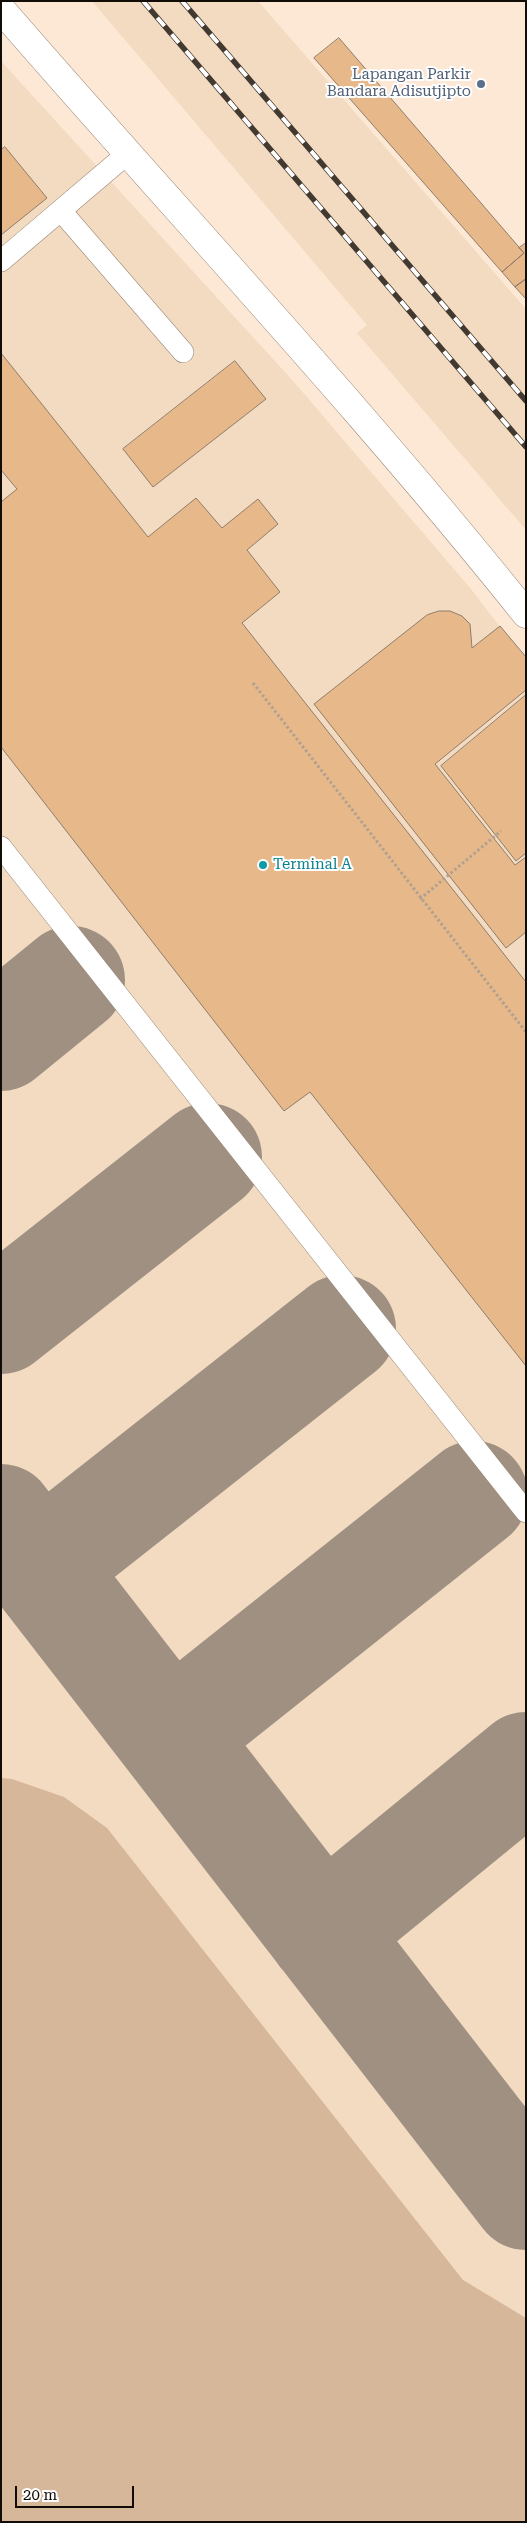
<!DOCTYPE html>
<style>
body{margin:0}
#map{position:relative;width:527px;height:2523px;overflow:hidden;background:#fce8d5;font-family:"Roboto Serif",serif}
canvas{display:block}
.frame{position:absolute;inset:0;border:2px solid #120c06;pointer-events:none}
.scale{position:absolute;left:15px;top:2486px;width:119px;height:22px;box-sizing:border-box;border:2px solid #120c06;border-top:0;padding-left:6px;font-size:15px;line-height:18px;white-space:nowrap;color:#120c06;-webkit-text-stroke:4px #fff;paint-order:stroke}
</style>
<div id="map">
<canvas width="527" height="2523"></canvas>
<div class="frame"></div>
<div class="scale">20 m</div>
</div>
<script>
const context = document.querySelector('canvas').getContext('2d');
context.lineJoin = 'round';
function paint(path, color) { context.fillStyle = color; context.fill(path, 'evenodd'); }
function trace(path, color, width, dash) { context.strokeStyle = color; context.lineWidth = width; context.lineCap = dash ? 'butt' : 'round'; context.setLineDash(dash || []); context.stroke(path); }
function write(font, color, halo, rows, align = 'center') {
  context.font = font + ' "Roboto Serif",serif'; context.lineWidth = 4; context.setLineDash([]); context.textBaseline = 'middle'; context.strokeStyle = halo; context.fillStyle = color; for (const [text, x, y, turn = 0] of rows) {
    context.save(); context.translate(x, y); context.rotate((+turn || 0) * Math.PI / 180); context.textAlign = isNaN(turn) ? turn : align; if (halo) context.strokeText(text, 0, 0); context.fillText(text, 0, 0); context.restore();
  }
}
const built = new Path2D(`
 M92,1H258L526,309V530L357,333L367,325Z
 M1,61L294,382L471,589L526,661V2522H1Z`);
const green = new Path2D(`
 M1,1778L12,1779L64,1797L107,1828L463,2280L526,2318V2522H1Z`);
const taxiway = new Path2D(`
 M1,1037L71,980
 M1,1320L208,1157
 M1,1518L526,2196
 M40,1567L342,1329
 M171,1736L474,1495
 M322,1933L526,1766`);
const building = new Path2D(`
 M339,38L524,253L502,272L314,58Z
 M5,147L47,198L1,235V150Z
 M526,243V279L515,287L502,272L524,253L519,248Z
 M526,279V299L515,287Z
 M1,353L148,537L196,498L222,528L258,499L278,524L247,550L280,592L242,623L526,982V1366L310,1092L284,1111L1,747V502L17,489L1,470Z
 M235,361L266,399L153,487L123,449Z
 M439,611H450L462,616L470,624L472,648L500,626L526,657V690L435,764L515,865L526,857V932L506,948L314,704L427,615Z
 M526,695V853L516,861L441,766Z`);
const path = new Path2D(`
 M253,683L526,1032
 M420,899L501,831`);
const service = new Path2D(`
 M61,211L183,352
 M1,261L127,154
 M1,847L526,1512`);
const tertiary = new Path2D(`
 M1,9C176,211 359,405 526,614`);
const rail = new Path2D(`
 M143,1L526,447
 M182,1L526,401`);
const markers = [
 [481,84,5,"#5c6f8a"],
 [263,865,5,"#0f9aa8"]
];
const serviceNames = [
 ["Lapangan Parkir",471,75],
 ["Bandara Adisutjipto",471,92]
];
const cultureNames = [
 ["Terminal A",273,865]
];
paint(built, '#f3dbc2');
paint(green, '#d6b799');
trace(taxiway, '#9f9082', 108);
paint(building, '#e7b889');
trace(building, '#8f7d6c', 1);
trace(service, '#998776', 22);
trace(tertiary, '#998776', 29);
trace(path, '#b0a092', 3, [2.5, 2.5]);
trace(service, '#fff', 21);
trace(tertiary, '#fff', 28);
trace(rail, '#423930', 5.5);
trace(rail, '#fff', 4, [11]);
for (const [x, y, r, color] of markers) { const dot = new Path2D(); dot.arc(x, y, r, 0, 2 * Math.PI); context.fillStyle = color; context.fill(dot); trace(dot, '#fff', 2); }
write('15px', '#4e5e75', '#fff', serviceNames, 'right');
write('15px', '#0d838f', '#fff', cultureNames, 'left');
</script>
